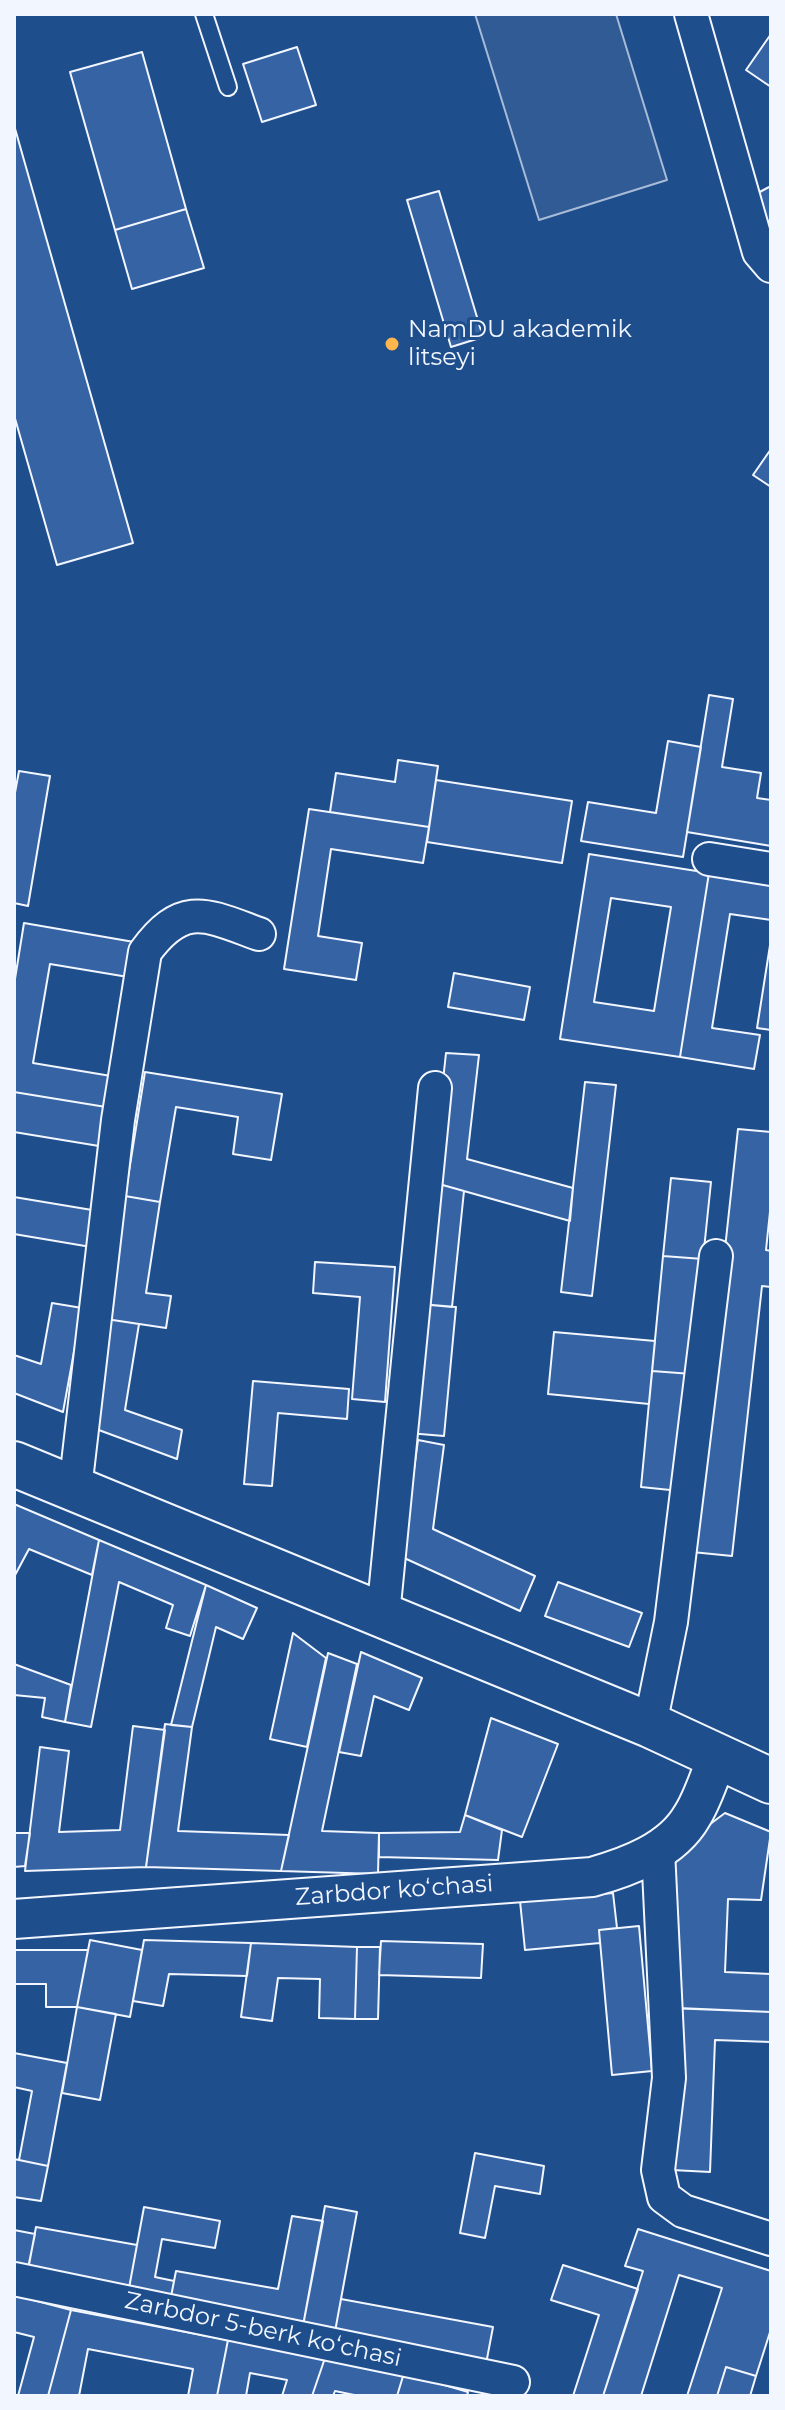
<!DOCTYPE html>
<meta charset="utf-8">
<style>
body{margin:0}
#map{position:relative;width:785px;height:2410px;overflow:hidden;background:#1f4e8c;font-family:Montserrat,sans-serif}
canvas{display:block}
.frame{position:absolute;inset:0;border:16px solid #f2f6ff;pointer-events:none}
</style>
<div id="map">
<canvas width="785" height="2410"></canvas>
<div class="frame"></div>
</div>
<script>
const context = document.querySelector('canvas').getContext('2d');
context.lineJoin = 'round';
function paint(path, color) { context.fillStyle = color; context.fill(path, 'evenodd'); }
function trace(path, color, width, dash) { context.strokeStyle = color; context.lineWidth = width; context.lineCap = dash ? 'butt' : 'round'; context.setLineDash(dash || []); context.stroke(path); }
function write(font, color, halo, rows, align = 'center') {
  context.font = font + ' Montserrat,sans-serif'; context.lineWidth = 6; context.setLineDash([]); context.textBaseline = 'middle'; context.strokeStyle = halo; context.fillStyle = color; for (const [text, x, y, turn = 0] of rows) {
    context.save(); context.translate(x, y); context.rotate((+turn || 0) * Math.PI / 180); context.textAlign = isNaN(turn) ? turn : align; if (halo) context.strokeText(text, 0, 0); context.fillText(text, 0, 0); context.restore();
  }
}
const built = new Path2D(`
 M475,14H616L667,180L539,220Z`);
const building = new Path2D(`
 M771,34V87L746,70Z
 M297,47L316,105L262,122L243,64Z
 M142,52L186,209L115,230L70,72Z
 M14,125L133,543L57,565L14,415Z
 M771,186V227L754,195Z
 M439,191L483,337L451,347L407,200Z
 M186,209L204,268L132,289L115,230Z
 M771,449V487L753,475Z
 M709,695L733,699L722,767L761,773L757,798L771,800V846L687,832Z
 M668,741L701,747L683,857L581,841L588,802L656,813Z
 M398,760L438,766L429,827L330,812L336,773L395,782Z
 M19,771L50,776L28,906L14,903V798Z
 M436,780L572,801L562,863L427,842Z
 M309,809L429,827L423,863L331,849L318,936L362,943L356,980L284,969Z
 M589,854L709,873L680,1057L560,1039ZM611,898L671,907L654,1011L594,1002Z
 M709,873L771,882V920L730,914L712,1028L760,1035L754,1069L680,1057Z
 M24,923L134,942L128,977L50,964L33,1063L117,1077L112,1108L14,1092V985Z
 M771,939V1030L757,1028Z
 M454,973L530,987L524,1020L448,1007Z
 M446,1053L479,1055L467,1159L573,1188L570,1221L432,1182Z
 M145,1072L282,1094L271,1160L233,1154L238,1117L176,1107L160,1202L125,1196Z
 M585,1082L616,1085L592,1296L561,1292Z
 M14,1092L112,1108L105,1147L14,1132Z
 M738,1129L771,1132V1202L766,1250L771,1251V1287L762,1286L732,1556L692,1552Z
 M671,1178L711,1182L703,1259L663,1256Z
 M432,1182L464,1191L452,1307L420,1304Z
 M125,1196L160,1202L146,1293L171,1296L166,1328L106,1319Z
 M14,1197L98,1211L91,1247L14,1234Z
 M663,1256L703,1259L692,1374L652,1371Z
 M315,1262L395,1267L385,1402L352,1399L360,1297L313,1293Z
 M52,1303L82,1308L63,1412L14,1393V1355L41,1364Z
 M420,1304L456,1307L444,1436L408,1433Z
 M106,1319L139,1324L125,1410L182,1430L177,1459L88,1426Z
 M554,1332L655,1341L649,1404L548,1394Z
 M652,1371L692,1374L680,1491L641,1487Z
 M253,1381L349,1389L347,1419L278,1413L272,1486L244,1484Z
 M418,1440L444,1445L433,1529L535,1576L520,1611L402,1557Z
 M14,1504L99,1540L92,1575L29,1549L14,1577Z
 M99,1540L206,1585L190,1636L166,1628L173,1605L119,1582L91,1727L65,1722Z
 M558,1582L642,1613L629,1647L545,1616Z
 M206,1585L257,1608L243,1639L216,1627L192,1727L171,1725Z
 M293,1633L326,1658L307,1747L270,1739Z
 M361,1652L422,1678L409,1710L374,1696L361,1756L339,1752Z
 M328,1653L357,1664L322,1831L379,1833L378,1874L281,1871Z
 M14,1664L71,1685L65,1722L42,1717L45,1698L14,1695Z
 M491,1718L558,1744L522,1837L465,1815Z
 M165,1724L192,1727L178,1831L289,1835L281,1871L146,1867Z
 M133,1726L165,1730L146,1867L25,1871L40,1747L69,1751L59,1832L120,1830Z
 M725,1813L771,1832L761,1900L728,1899L725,1972L771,1974V2012L668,2008L674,1851Z
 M465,1815L502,1830L498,1860L379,1857V1833L460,1832Z
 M14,1833H30L25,1866L14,1867Z
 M613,1893L617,1928L599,1930L600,1943L525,1950L520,1901Z
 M639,1926L652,2071L612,2075L599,1930Z
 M90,1940L142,1950L130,2017L77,2007Z
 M144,1940L251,1943L247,1976L169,1974L163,2006L133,2001Z
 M381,1941L483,1944L481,1978L379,1975Z
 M251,1943L357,1947L355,2019L319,2018L320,1979L278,1978L272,2021L241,2017Z
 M357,1947H380L378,2019H355Z
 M14,1950H88L77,2007H46V1984H14Z
 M77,2007L116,2014L100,2100L62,2093Z
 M678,2008L771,2012V2042L715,2040L710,2172L672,2170Z
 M14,2053L67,2063L48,2166L19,2160L32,2091L14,2087Z
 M475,2153L544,2166L540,2194L495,2186L485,2238L460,2233Z
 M14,2159L48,2166L41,2201L14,2197Z
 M325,2206L357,2212L334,2337L302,2331Z
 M144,2207L220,2221L215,2248L162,2239L155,2277L174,2281L169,2307L127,2299Z
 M292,2216L323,2221L302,2331L169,2307L176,2271L278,2289Z
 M36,2227L137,2245L127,2299L26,2281Z
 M638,2229L771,2271V2329L756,2376L726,2367L717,2396H687L722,2288L679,2275L641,2396H603L643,2271L625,2266Z
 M14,2230L35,2234L28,2268L14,2266Z
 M563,2265L638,2289L603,2396H573L599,2315L551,2300Z
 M14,2295L71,2310L48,2396H18L34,2337L14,2332Z
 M341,2299L493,2327L486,2364L334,2337Z
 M71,2310L228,2340L217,2396H188L193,2369L88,2349L79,2396H48Z
 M228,2340L325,2358L312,2396H282L287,2380L250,2373L246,2396H217Z
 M325,2358L404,2373L397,2396H359L335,2391L333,2396H312Z
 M726,2367L756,2376L750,2396H717Z
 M404,2373L468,2392L467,2396H397Z`);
const service = new Path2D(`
 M204,14L228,87`);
const minor = new Path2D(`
 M691,14L759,252L771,266
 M709,859L771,869
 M75,1489L118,1120L145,952C183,900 207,915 259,934
 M383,1615L435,1088
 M650,1725L671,1622L716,1256
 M658,1850L669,2078L658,2170L664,2197L683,2211L771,2239
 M14,2279L513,2382`);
const tertiary = new Path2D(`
 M14,1919L592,1877C628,1867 672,1851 692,1816C703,1799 709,1777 717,1759`);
const secondary = new Path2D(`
 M14,1464L650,1725L771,1781`);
const markers = [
 [392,344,8,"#ffb74d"]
];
const poiNames = [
 ["NamDU akademik",408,330],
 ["litseyi",408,358]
];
const streetNames = [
 ["Zarbdor koʻchasi",394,1891,-4],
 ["Zarbdor 5-berk koʻchasi",263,2330,12]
];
paint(built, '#305b95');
trace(built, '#a8bbd7', 2);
paint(building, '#3563a3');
trace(building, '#f2f6ff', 2);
trace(service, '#f2f6ff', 20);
trace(minor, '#f2f6ff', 36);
trace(tertiary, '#f2f6ff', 42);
trace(secondary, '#f2f6ff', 48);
trace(service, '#1f4e8c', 16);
trace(minor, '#1f4e8c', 32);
trace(tertiary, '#1f4e8c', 38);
trace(secondary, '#1f4e8c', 44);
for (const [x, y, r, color] of markers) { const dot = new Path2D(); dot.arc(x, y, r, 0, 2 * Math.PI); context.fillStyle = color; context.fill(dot); trace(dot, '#1f4e8c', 3); }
write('24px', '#f2f6ff', '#1f4e8c', poiNames, 'left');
write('24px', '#f2f6ff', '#1f4e8c', streetNames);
</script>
